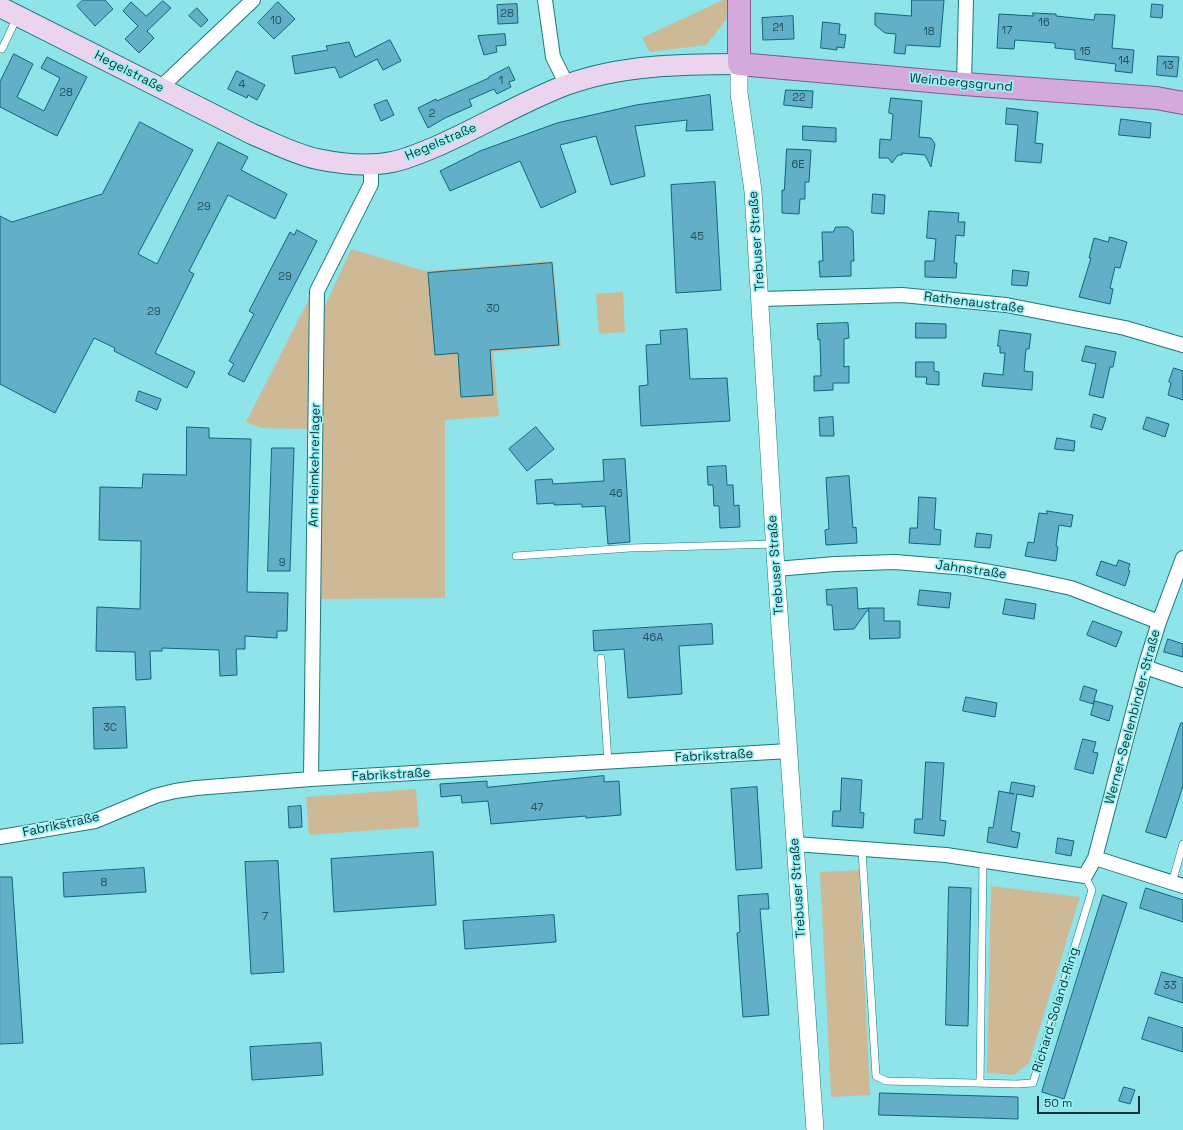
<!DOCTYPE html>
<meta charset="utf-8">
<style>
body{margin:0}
#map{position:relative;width:1183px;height:1130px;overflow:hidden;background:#8ee4e9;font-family:"Space Grotesk",sans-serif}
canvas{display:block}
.scale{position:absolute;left:1037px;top:1096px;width:103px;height:18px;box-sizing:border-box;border:2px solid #0e3336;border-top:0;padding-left:5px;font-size:12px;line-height:14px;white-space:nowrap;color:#0e3336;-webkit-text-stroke:3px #9bf2f6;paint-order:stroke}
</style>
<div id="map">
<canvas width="1183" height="1130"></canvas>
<div class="scale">50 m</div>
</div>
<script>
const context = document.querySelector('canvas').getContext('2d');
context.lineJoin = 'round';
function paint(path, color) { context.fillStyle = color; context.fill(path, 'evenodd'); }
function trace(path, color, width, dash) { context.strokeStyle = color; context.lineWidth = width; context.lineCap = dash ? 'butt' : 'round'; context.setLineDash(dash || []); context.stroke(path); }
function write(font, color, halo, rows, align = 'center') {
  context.font = font + ' "Space Grotesk",sans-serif'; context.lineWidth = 3.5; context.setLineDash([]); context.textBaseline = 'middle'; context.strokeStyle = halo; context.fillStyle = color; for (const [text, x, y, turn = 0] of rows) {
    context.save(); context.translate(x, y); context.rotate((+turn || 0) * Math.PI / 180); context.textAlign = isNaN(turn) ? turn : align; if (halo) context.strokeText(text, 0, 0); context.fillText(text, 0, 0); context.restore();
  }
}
const green = new Path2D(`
 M723,0H728L726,20L706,45L650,52L642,38Z
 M351,249L425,271L553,261L561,346L493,352L499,416L445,420V598L319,599L324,308Z
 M623,292L625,332L599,334L596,294Z
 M309,299V429L262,428L246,422Z
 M416,789L419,827L309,835L306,797Z
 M859,870L870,1095L831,1097L820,872Z
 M991,886L1080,897L1029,1063L1014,1075L987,1073Z`);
const building = new Path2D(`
 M83,0H105L113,9L95,26L77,6Z
 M912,0H944L940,47L906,45L905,54L894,53L896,34L885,33L875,25V13L911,16Z
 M163,1L171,8L147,31L154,38L139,53L125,39L138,26L123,11L131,2L146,16Z
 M278,2L295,19L274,39L258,23Z
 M517,4L518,23L498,24L497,5Z
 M1152,4L1163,5L1162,18L1151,17Z
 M197,8L208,20L201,27L189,16Z
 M1033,13L1056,14V16L1094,20L1095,14L1115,15L1112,48L1134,50L1132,73L1115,71L1116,64L1075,59V50L1055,48V43L1015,40L1014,49L997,48L999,14L1033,16Z
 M793,16L794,39L763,40L762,18Z
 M823,22L840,24L839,34L846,35L844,48L837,47V50L821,48Z
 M505,34L506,45L496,46L497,52L484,55L478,36Z
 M390,40L401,61L383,70L377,59L340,78L335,67L295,74L292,56L328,50L326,46L349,42L355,57Z
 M14,54L33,64L17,97L44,111L60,78L41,68L47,57L87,77L57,136L0,107V82Z
 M1158,56L1179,57L1177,77L1157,75Z
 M509,67L515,80L509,82L511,87L497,94L494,89L469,100L472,106L445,118L428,128L418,108L436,99L437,101L489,78V77Z
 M237,71L265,85L257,100L248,95L247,98L228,89Z
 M786,90L813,91L812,108L784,105Z
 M710,95L713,130L686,131L687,120L635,126L645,176L611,185L596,136L560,145L576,192L541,208L520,161L450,191L440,171L480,151L557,123L636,105Z
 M891,98L922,101L919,137L931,138L935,144L931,167L925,155L902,153V155H898L892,163L888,158H879L880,139L891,140L893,114L889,113Z
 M387,100L394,115L381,121L374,105Z
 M1007,108L1038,112L1035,143L1043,144L1041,163L1015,161L1018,125L1006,124Z
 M1121,119L1151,123L1150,138L1119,135Z
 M140,122L193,150L138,254L157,264L218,142L248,157L241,170L287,194L275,219L228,195L189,271L194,274L155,353L195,372L187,388L114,351L115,348L94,338L55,413L0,384V216L12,222L102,194Z
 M803,126L836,128V142L803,140Z
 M787,149L811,150L809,182H805V199H800L799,214L782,213V190H784Z
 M715,182L721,290L676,293L671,185Z
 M873,194L885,195L884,214L872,213Z
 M929,211L959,213L958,222H965L964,236L956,235L954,263H957L956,278L925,277V261H934L936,239L927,238Z
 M836,227H848L853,231L854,261H851V276L820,277L819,261H823L822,232H833Z
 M297,230L317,241L244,382L228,374L234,364L229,361L254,314L249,311L290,232L294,235Z
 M1110,237L1127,242L1120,268L1115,267L1110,288L1113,289L1110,304L1079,297L1091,258H1089L1094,238L1108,242Z
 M552,263L559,345L490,350L493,395L461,397L458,353L435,355L428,273Z
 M1013,270L1029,272L1027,286L1012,285Z
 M848,323L849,338L844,339V367L849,366V383H833V390L814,391V376H821L820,339L818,340L817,324Z
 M916,323L946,324V338H916Z
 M687,329L690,379L727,378L730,421L641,426L639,386L648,385L646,345L661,344L660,331Z
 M1000,330L1031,334L1029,349H1026L1024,371L1033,372L1032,390L982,386L984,373L1003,375L1005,353H1000V346H998Z
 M1086,346L1116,352L1113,367H1110L1103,398L1089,395L1096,364L1082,361Z
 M916,362H934V371L939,372V385L926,384L927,377H916Z
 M1174,368L1183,371V400L1168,395L1171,383L1169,382Z
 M139,391L161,399L157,410L136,401Z
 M1094,414L1106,418L1102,430L1091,427Z
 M833,417L834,436H820L819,418Z
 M1147,417L1169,424L1165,437L1143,429Z
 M187,427L209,428V438L251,439L247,592L288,593L287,631H277V638L245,636V649H236L237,675L220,676L219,650L162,648V651H150L151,679L136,680L135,652L96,651L97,607L140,609L141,552V541L99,540L100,487L142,488L143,474L186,475Z
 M536,427L554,449L527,471L509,449Z
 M1057,438L1075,441L1074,451L1055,449Z
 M272,448H294L290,571H268Z
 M625,459L630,542L608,544L605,506L582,507V504L554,505V503L537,504L535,480L552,479L553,484L604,481L603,460Z
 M726,466L727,485H733L734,506L739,505L740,527L720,528L719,506H714L713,485H708L707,467Z
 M849,476L853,528L856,527L857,543L826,545L825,530L829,529L826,478Z
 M919,497L936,498L934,529L941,530L940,545L909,543L910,528H917Z
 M1047,511L1073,515L1071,527L1059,525L1056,546L1058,547L1056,561L1025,556L1028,542L1034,543L1039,513L1047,514Z
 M977,533L992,535L990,548L975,547Z
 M1119,560L1130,564L1128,570L1130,571L1125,586L1096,575L1101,561L1116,566Z
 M857,588L858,609L869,608L854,629L834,630L832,605H827L826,590Z
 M920,590L951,593L949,608L918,605Z
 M1006,599L1036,604L1034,619L1003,614Z
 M869,608H884V621H900V638L870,639Z
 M1093,621L1122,632L1116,647L1087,635Z
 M712,624L713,644L679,646L682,694L628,698L624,649L594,651L593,631Z
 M1168,639L1183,644V657L1164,652Z
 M1084,686L1097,690L1093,704L1080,700Z
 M966,697L997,703L995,717L963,711Z
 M1095,701L1113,706L1109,721L1091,715Z
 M125,707L127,748L94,749L93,708Z
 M1181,723H1183V786L1166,838L1146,832Z
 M1083,739L1096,742L1093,752L1098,753L1093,774L1075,769Z
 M926,762L944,763L940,820L946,821L944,836L914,833L915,819H922Z
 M604,776V782L619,781L621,815L586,818V816L491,824L488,801L462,803L461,795L441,797L440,784L487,781V787Z
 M842,778L862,780L860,812L864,813L863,828L832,826L833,811H840Z
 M1012,782L1035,786L1033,797L1017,794L1011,831L1020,833L1017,848L987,842L989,827L993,828L999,791L1014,794L1010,793Z
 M757,787L762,868L736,870L731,789Z
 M301,806L302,827L289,828L288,807Z
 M1058,838L1074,841L1071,856L1056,853Z
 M433,852L436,905L334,912L331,859Z
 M278,861L284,972L251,974L245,862Z
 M144,868L146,892L64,897L63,873Z
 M0,877H12L23,1043L0,1044Z
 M949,887L971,888L968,1026L946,1025Z
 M1146,888L1183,900V922L1140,908Z
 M768,894L769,909H760L769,1015L743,1017L737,933L740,932L738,896Z
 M1103,895L1127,903L1064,1099L1042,1092Z
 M554,915L556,942L465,949L463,921Z
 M1162,972L1183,978V1003L1155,994Z
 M1149,1017L1183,1028V1052L1142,1039Z
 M321,1043L323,1075L252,1080L250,1047Z
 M1124,1087L1135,1090L1130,1104L1119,1101Z
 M880,1093L1018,1097V1119L879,1115Z`);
const service = new Path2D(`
 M2,49L17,17
 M516,556L630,548L775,544
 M601,658L608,762
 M862,850L876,1076L886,1081L1017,1084L1033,1083L1092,890L1085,876
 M1172,883L1183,844
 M980,1083L983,860`);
const minor = new Path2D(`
 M545,0L553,57L567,85
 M964,84L966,0
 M160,88L253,0
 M761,299L902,295L1006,305L1125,328L1183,345
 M776,569L835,564L895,562L967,568L1029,579L1071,588L1159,622
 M1145,667L1183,680
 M311,779L317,291L371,184V164
 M0,837L95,821L155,796L175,791L196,788L311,779L789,751
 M795,844L946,855L1085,876L1095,858L1145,667L1159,622L1183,558
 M1095,858L1183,886`);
const tertiary = new Path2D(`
 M739,64V93L753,191L776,569L815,1130`);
const secondary = new Path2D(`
 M0,7L252,134C274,143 294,154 317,159C341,164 368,167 392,162C407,159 421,153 435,147C479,128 521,102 566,85C620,65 682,64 739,64`);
const primary = new Path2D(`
 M739,0V64L964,84L1156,98L1183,103`);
const numberNames = [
 ["28",507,14],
 ["10",276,21],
 ["16",1044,23],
 ["21",778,28],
 ["17",1007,31],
 ["18",929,32],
 ["15",1085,52],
 ["14",1124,61],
 ["13",1168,66],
 ["1",501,81],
 ["4",242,85],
 ["28",66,93],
 ["22",799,98],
 ["2",432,114],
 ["6E",798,165],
 ["29",204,207],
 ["45",697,237],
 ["29",285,277],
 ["30",493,309],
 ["29",154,312],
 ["46",616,494],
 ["9",282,563],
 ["46A",653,638],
 ["3C",110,728],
 ["47",537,808],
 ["8",104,883],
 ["7",265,917],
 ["33",1170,986]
];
const streetNames = [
 ["Hegelstraße",129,72,27],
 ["Weinbergsgrund",961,83,5],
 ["Hegelstraße",441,142,-23],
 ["Trebuser Straße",757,241,-94],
 ["Rathenaustraße",974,303,7],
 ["Am Heimkehrerlager",315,465,-89],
 ["Trebuser Straße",776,565,-94],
 ["Jahnstraße",971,570,8],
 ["Werner-Seelenbinder-Straße",1133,717,-75],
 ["Fabrikstraße",714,756,-3],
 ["Fabrikstraße",391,775,-3],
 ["Fabrikstraße",61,825,-12],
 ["Trebuser Straße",798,888,-94],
 ["Richard-Soland-Ring",1056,1010,-73]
];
paint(green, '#ceb996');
paint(building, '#63afc7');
trace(building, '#0c677e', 1);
trace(service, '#17797e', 8);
trace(minor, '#17797e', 16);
trace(tertiary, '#17797e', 18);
trace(secondary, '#17797e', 22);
trace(primary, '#7c5b94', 24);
trace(service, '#fff', 7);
trace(minor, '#fff', 14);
trace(tertiary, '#fff', 17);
trace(secondary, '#ead4ee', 20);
trace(primary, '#d4aadd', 22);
write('11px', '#23525a', null, numberNames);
write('13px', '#0e3336', '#9bf2f6', streetNames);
</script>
